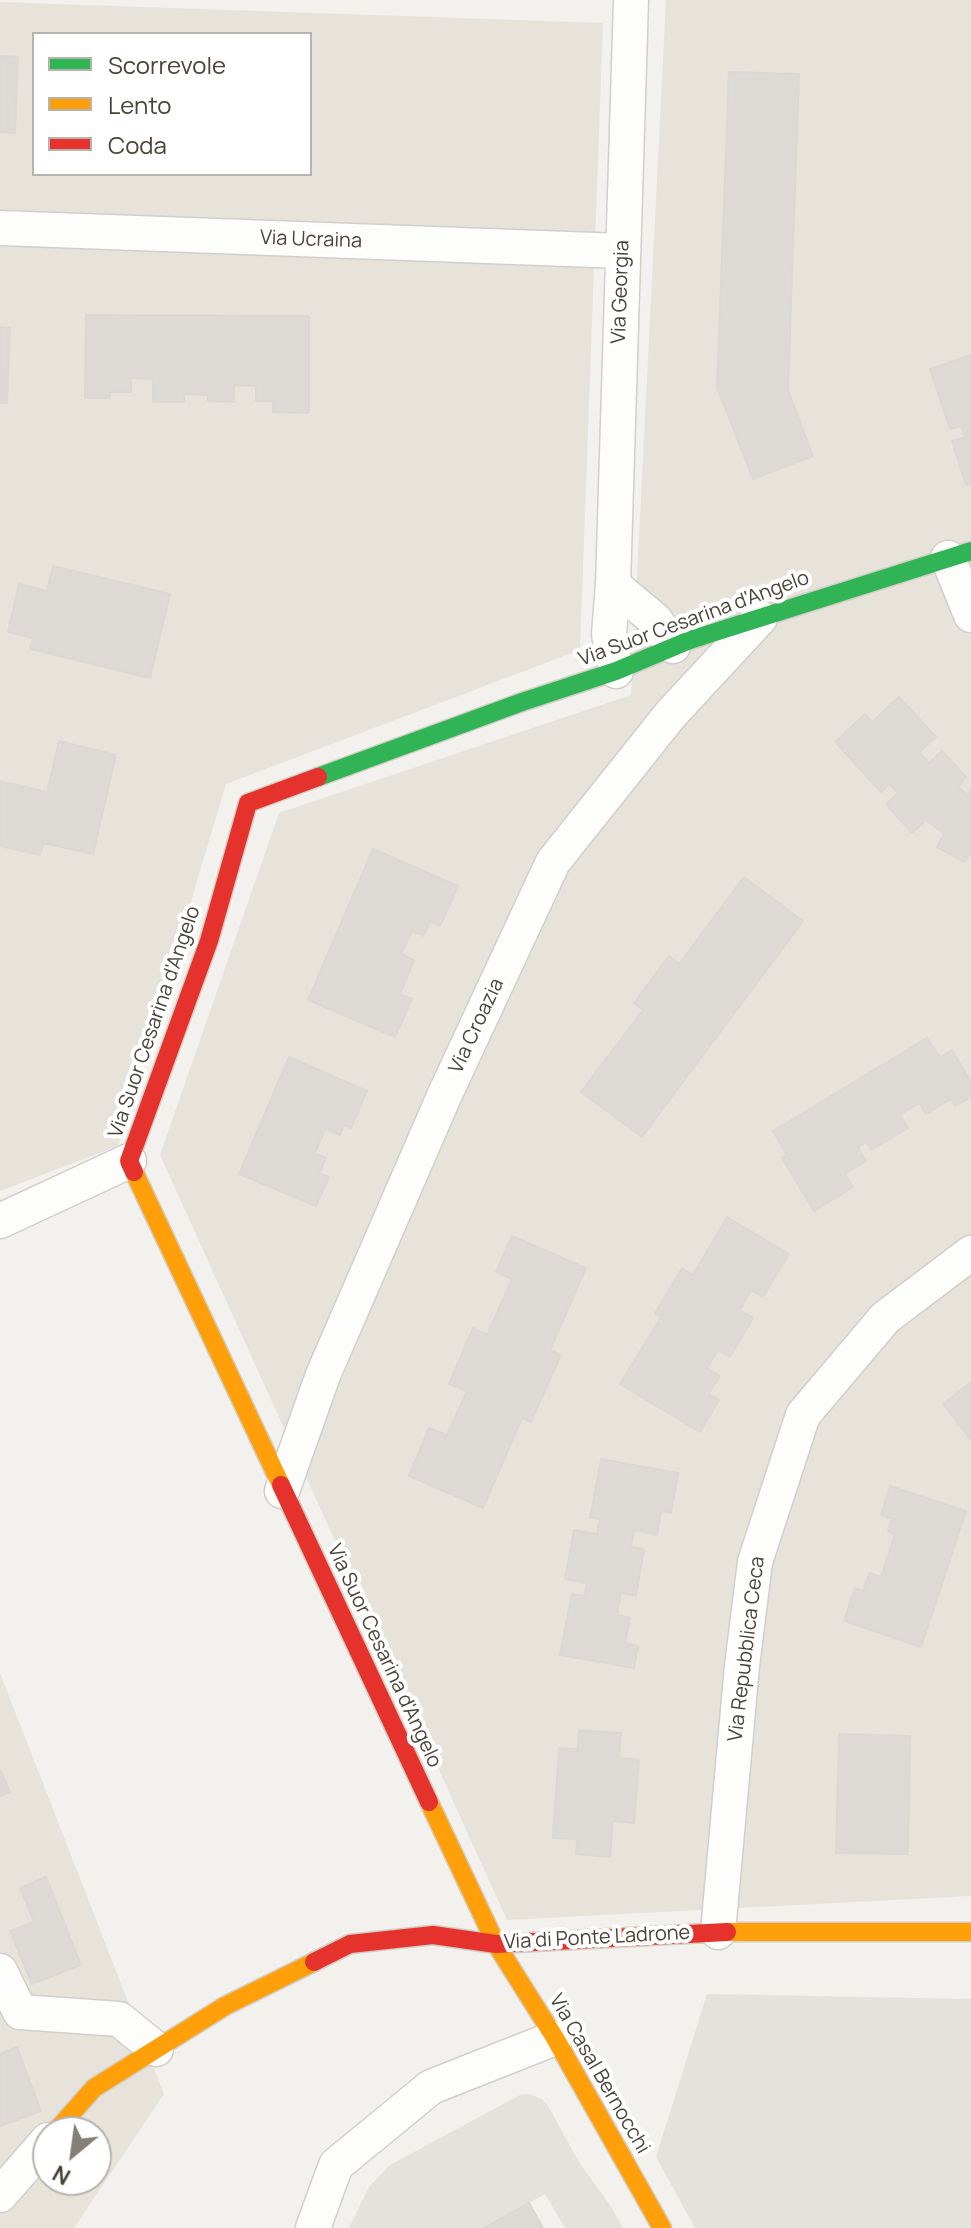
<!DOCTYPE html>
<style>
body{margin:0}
#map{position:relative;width:971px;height:2228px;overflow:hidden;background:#f3f1ed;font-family:Manrope,sans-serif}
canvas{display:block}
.legend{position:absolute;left:32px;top:32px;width:280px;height:144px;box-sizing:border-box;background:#fff;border:2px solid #b7b4af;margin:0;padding:10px 14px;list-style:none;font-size:24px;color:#4a4338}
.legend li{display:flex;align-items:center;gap:16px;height:40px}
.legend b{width:40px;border:2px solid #b7b4af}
.north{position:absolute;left:32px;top:2116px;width:80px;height:80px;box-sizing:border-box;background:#fff;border:2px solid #b7b4af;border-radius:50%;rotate:209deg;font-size:22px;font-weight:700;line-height:32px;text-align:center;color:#4a4338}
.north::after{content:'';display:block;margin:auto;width:28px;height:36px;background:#858077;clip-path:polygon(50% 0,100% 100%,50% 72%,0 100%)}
</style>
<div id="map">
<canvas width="971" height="2228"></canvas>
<ul class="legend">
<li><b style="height:10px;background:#30b455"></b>Scorrevole</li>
<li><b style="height:10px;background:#ff9f0a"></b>Lento</li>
<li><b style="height:10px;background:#e5322d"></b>Coda</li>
</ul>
<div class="north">N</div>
</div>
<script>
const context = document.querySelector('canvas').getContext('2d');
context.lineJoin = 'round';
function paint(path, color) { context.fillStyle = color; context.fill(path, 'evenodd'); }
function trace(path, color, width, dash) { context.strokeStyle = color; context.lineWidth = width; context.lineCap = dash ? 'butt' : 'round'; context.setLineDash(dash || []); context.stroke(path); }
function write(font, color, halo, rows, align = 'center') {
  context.font = font + ' Manrope,sans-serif'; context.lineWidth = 8; context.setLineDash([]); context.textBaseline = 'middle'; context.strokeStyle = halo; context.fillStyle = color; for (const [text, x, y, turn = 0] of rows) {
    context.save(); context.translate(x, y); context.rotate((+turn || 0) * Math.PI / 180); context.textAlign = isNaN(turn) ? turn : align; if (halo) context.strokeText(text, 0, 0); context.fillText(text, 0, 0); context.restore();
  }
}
const residential = new Path2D(`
 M666,0H971V1896L507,1920L160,1155L279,813L631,695Z
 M0,2L603,23L580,650L226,784L118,1146L0,1191ZM34,34H310V174H34Z
 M0,1673L164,2094L74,2228H0ZM48,2132H96V2180H48Z`);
const parking = new Path2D(`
 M707,1994L971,1999V2228H695L656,2157Z
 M530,2094L542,2099L548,2106L579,2162L610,2205L623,2228H565L545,2194L484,2228H349L369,2187L390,2165L520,2095Z`);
const building = new Path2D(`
 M0,56L18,57L15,133L0,132Z
 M729,72L799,74L788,390L813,456L753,479L717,387Z
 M86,315L309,316V413L273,412V401H256V386L234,385V402L208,401V395L184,394V402H153V379L131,378V392H110V398H85Z
 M0,327L10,328L7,403H0Z
 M971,355V483L966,485L952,441L965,437L961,426L950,429L930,369Z
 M53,566L170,594L150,678L30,649L33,638L8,632L19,584L47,591Z
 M899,697L936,737L919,752L929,763L942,751L966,777L958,787L968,795L971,788V852L964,862L937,847L944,834L926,820L912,833L886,804L898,793L889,784L881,792L835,742L865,714L872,722Z
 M59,741L116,755L93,854L43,843L40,855L0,846V781L47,792Z
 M373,849L458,886L440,926L430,921L424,936L412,931L401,954L414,960L400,994L412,999L395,1037L308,1000Z
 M744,877L803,921L642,1137L581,1092L643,1010L634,1003L669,956L679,964Z
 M927,1038L940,1058L952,1050L971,1082V1097L955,1106L951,1099L926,1114L919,1103L900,1115L908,1128L871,1150L866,1142L858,1147L866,1161L845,1174L853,1187L814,1211L782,1158L787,1155L773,1131Z
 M289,1057L367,1091L351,1128L344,1125L340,1135L325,1129L315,1153L326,1158L319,1173L329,1177L316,1206L239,1174Z
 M727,1217L789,1254L763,1297L751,1290L740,1310L753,1318L730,1357L718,1350L707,1368L720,1376L708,1394L719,1400L700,1432L620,1384L661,1317L655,1313L682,1268L693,1275Z
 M512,1236L586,1268L550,1350L561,1355L531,1422L522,1418L483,1508L409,1476L429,1428L447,1435L467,1391L449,1384L473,1328L487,1335L512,1279L496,1272Z
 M971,1382V1440L943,1404Z
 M601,1459L678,1473L671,1513L661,1511L657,1535L634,1530L631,1547L644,1549L636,1596L621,1593L617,1615L630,1618L625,1643L638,1646L634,1668L560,1655L572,1594L584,1596L587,1583L565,1579L574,1530L597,1534L600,1519L590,1518Z
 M890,1486L966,1511L921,1647L844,1621L855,1588L863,1591L869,1573L881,1577L895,1534L888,1531L892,1519L881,1515Z
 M579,1730L621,1733L619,1758L639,1760L634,1823L613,1821L610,1857L576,1854L577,1839L553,1838L559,1748L578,1749Z
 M839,1734L910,1736L908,1854L836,1853Z
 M0,1770L10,1792L0,1796Z
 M46,1877L81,1965L32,1984L10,1931L34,1922L20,1888Z
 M17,2047L41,2111L0,2126V2054Z
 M529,2203L543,2228H484Z`);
const street = new Path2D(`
 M0,228L622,251
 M948,558L971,615
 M613,585L631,0
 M616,671L609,634L613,585L655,620L673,646
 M0,1221L129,1161
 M282,1491L323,1375L445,1094L553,862L671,714L760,618
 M718,1932L742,1666L755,1562L803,1415L885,1318L971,1253
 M0,1971L20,2012L119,2019L156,2049
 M0,2195L48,2140
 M313,2228L336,2165L431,2087L555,2038`);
const fast = new Path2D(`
 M318,777L522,702L616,671L690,640L971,551`);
const slow = new Path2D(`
 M134,1172L281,1485
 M429,1802L496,1944L555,2038L662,2228
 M727,1932H971
 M55,2132L94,2088L225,2006L314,1962`);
const jam = new Path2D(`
 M134,1172L129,1161L209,941L248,803L318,777
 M281,1485L429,1802
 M314,1962L350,1944L433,1935L496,1944L727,1932`);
const streetNames = [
 ["Via Ucraina",311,240,2],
 ["Via Georgia",621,292,-88],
 ["Via Suor Cesarina d'Angelo",694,619,-20],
 ["Via Suor Cesarina d'Angelo",155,1022,-71],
 ["Via Croazia",477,1026,-65],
 ["Via Repubblica Ceca",747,1649,-83],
 ["Via Suor Cesarina d'Angelo",384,1656,65],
 ["Via di Ponte Ladrone",597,1938,-3],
 ["Via Casal Bernocchi",599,2074,60]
];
paint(residential, '#e7e3db');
paint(parking, '#e5e2de');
paint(building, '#dddad5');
trace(building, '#dbd8d3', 2);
trace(street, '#d1cfcb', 37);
trace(fast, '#d2cec4', 21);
trace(slow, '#d2cec4', 21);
trace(jam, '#d2cec4', 21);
trace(street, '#fdfdfc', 34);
trace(fast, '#30b455', 18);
trace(slow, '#ff9f0a', 18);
trace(jam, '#e5322d', 18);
write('20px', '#4a4338', '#fff', streetNames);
</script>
